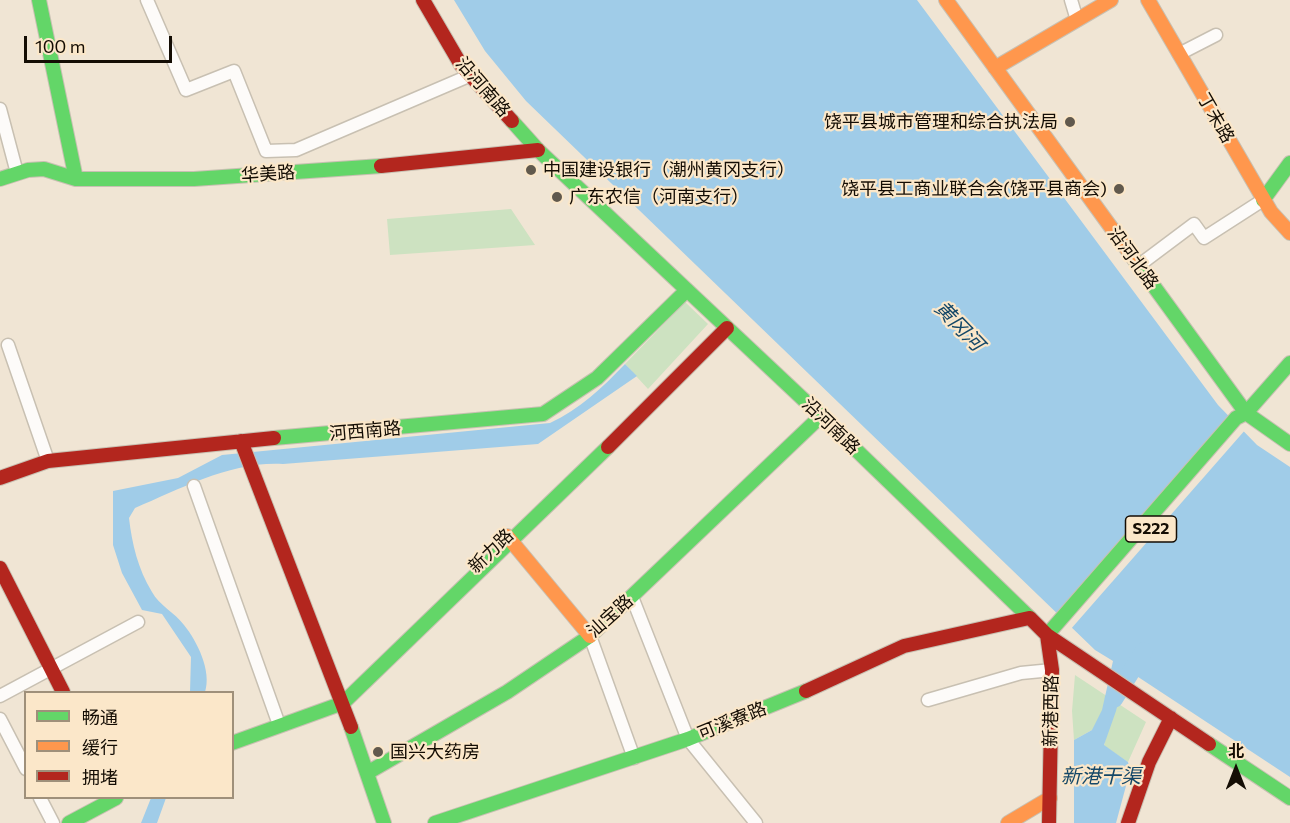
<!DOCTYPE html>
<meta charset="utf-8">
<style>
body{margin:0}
#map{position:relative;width:1290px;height:823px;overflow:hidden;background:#f0e5d4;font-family:Commissioner,"Noto Sans SC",sans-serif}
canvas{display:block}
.legend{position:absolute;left:24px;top:691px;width:210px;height:108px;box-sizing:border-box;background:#fbe7c9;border:2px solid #9f907a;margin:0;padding:8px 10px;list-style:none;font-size:18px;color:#140d04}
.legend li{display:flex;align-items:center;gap:12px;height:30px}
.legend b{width:30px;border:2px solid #9f907a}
.north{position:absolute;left:1206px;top:739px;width:60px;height:60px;-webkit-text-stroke:4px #fbe7c9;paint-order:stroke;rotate:0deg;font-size:16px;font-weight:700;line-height:24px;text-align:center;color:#140d04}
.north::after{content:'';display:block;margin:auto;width:21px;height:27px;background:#140d04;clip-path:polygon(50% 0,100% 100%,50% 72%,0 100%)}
.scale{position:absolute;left:24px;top:36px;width:148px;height:27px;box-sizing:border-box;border:3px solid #140d04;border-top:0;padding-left:8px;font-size:18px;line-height:21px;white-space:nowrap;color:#140d04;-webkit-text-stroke:4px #fbe7c9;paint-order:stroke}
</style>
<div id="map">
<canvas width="1290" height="823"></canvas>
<ul class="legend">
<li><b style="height:8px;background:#63d668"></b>畅通</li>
<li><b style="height:8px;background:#ff974d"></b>缓行</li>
<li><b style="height:8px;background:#b3261e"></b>拥堵</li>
</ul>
<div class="north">北</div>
<div class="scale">100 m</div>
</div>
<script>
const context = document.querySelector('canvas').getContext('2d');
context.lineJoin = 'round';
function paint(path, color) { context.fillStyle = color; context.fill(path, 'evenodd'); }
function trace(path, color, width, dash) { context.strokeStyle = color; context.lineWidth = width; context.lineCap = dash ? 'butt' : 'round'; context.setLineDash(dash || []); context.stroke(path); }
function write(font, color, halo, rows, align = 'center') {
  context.font = font + ' Commissioner,"Noto Sans SC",sans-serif'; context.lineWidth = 4.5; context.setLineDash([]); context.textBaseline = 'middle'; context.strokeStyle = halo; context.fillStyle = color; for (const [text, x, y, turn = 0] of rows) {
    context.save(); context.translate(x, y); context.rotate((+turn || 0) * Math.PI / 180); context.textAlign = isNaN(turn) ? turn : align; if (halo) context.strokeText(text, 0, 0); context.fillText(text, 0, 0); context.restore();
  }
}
const green = new Path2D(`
 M511,209L535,245L390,255L387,219Z
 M685,302L708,324L648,389L625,364Z
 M1075,675L1146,722L1128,762L1104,746L1106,736L1092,730L1074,740L1072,711Z`);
const water = new Path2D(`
 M454,0H917L1218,405L1257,445L1290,467V777L1126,669L1116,711L1104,745L1128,762L1130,771L1116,823H1074V740L1092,730L1102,710L1113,661L1095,650L526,101L485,51Z
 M625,364L637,376L538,444L283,464C232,461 182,488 135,508L129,518C132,544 138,569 152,592C159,605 175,613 184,625C197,641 212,671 205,692H190L191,657L162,614L142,610L122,573L113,545V491L178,478L222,455L550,423C580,409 602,388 625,364Z
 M151,798H166L157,823H141Z`);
const pier = new Path2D(`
 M1232,414L1246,429L1070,630L1056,616Z`);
const river = new Path2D(`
 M1114,699L1144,651`);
const street = new Path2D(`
 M147,0L186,90L234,71L266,151L296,150L471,75
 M1071,0L1077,20
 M1179,54L1216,35
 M0,109L17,173
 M1138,266L1194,224L1204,238L1263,200
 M8,345L48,461
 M194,486L277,719
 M632,597L688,739L756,823
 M590,636L634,758
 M0,696L138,622
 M928,700L1021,673L1052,670
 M0,719L26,769
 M40,798L53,823`);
const fast = new Path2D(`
 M39,0L76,179
 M512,121L538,150L821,416L1030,618
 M0,179L28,170L44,169L76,179H194L381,166
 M1263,200L1290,163
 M1134,259L1246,413L1290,444
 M274,438L543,414L597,378L687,290
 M1047,635L1236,418L1246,413L1290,363
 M351,727L384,823
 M232,743L343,703L608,447
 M1209,744L1290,798
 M367,773L507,692L590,636L821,416
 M69,823L116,798
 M435,823L688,739L806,691`);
const slow = new Path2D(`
 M946,0L1134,259
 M1148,0L1271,212L1290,233
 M995,68L1111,0
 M507,536L590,636
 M1008,823L1050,798`);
const jam = new Path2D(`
 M423,0L461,65L512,121
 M381,166L538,150
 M241,441L351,727
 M608,447L727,328
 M0,478L48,461L274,438
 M0,568L63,692
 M1030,618L1047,635L1209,744
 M1047,635L1052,670L1049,823
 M806,691L904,646L1029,618
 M1128,823L1149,762L1171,718`);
const markers = [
 [1070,122,6,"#61594d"],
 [531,170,6,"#61594d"],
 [1119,189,6,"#61594d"],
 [557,197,6,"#61594d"],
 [378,752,6,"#61594d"]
];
const shields = [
 [1151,529,51]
];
const shieldNames = [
 ["S222",1151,529]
];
const streetNames = [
 ["沿河南路",483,87,49],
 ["丁未路",1216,118,60],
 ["华美路",268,174,-4],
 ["沿河北路",1133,258,54],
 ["沿河南路",831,426,44],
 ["河西南路",365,431,-5],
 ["新力路",491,551,-44],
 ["汕宝路",610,616,-42],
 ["新港西路",1051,711,-89],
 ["可溪寮路",732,721,-22]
];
const poiNames = [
 ["饶平县城市管理和综合执法局",1058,122,"right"],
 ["中国建设银行（潮州黄冈支行）",543,170],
 ["饶平县工商业联合会(饶平县商会)",1107,189,"right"],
 ["广东农信（河南支行）",569,197],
 ["国兴大药房",390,752]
];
const waterNames = [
 ["黄冈河",959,326,46],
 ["新港干渠",1101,776]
];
paint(green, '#cde2c1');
paint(water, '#a0cce8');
paint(pier, '#f0e5d4');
trace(river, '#a0cce8', 18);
trace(street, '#c8c0b2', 15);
trace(fast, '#c8c0b2', 16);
trace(slow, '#c8c0b2', 16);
trace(jam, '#c8c0b2', 16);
trace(street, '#fdfbf9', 12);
trace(fast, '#63d668', 14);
trace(slow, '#ff974d', 14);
trace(jam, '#b3261e', 14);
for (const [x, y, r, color] of markers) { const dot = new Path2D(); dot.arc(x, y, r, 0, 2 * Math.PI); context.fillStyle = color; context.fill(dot); trace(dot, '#fbe7c9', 2); }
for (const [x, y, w] of shields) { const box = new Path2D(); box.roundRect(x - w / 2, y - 13, w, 26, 4.5); context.fillStyle = '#fbe7c9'; context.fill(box); trace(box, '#140d04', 1.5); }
write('bold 16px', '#140d04', null, shieldNames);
write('18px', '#140d04', '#fbe7c9', streetNames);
write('18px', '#140d04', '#fbe7c9', poiNames, 'left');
write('italic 20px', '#154868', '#fbe7c9', waterNames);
</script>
